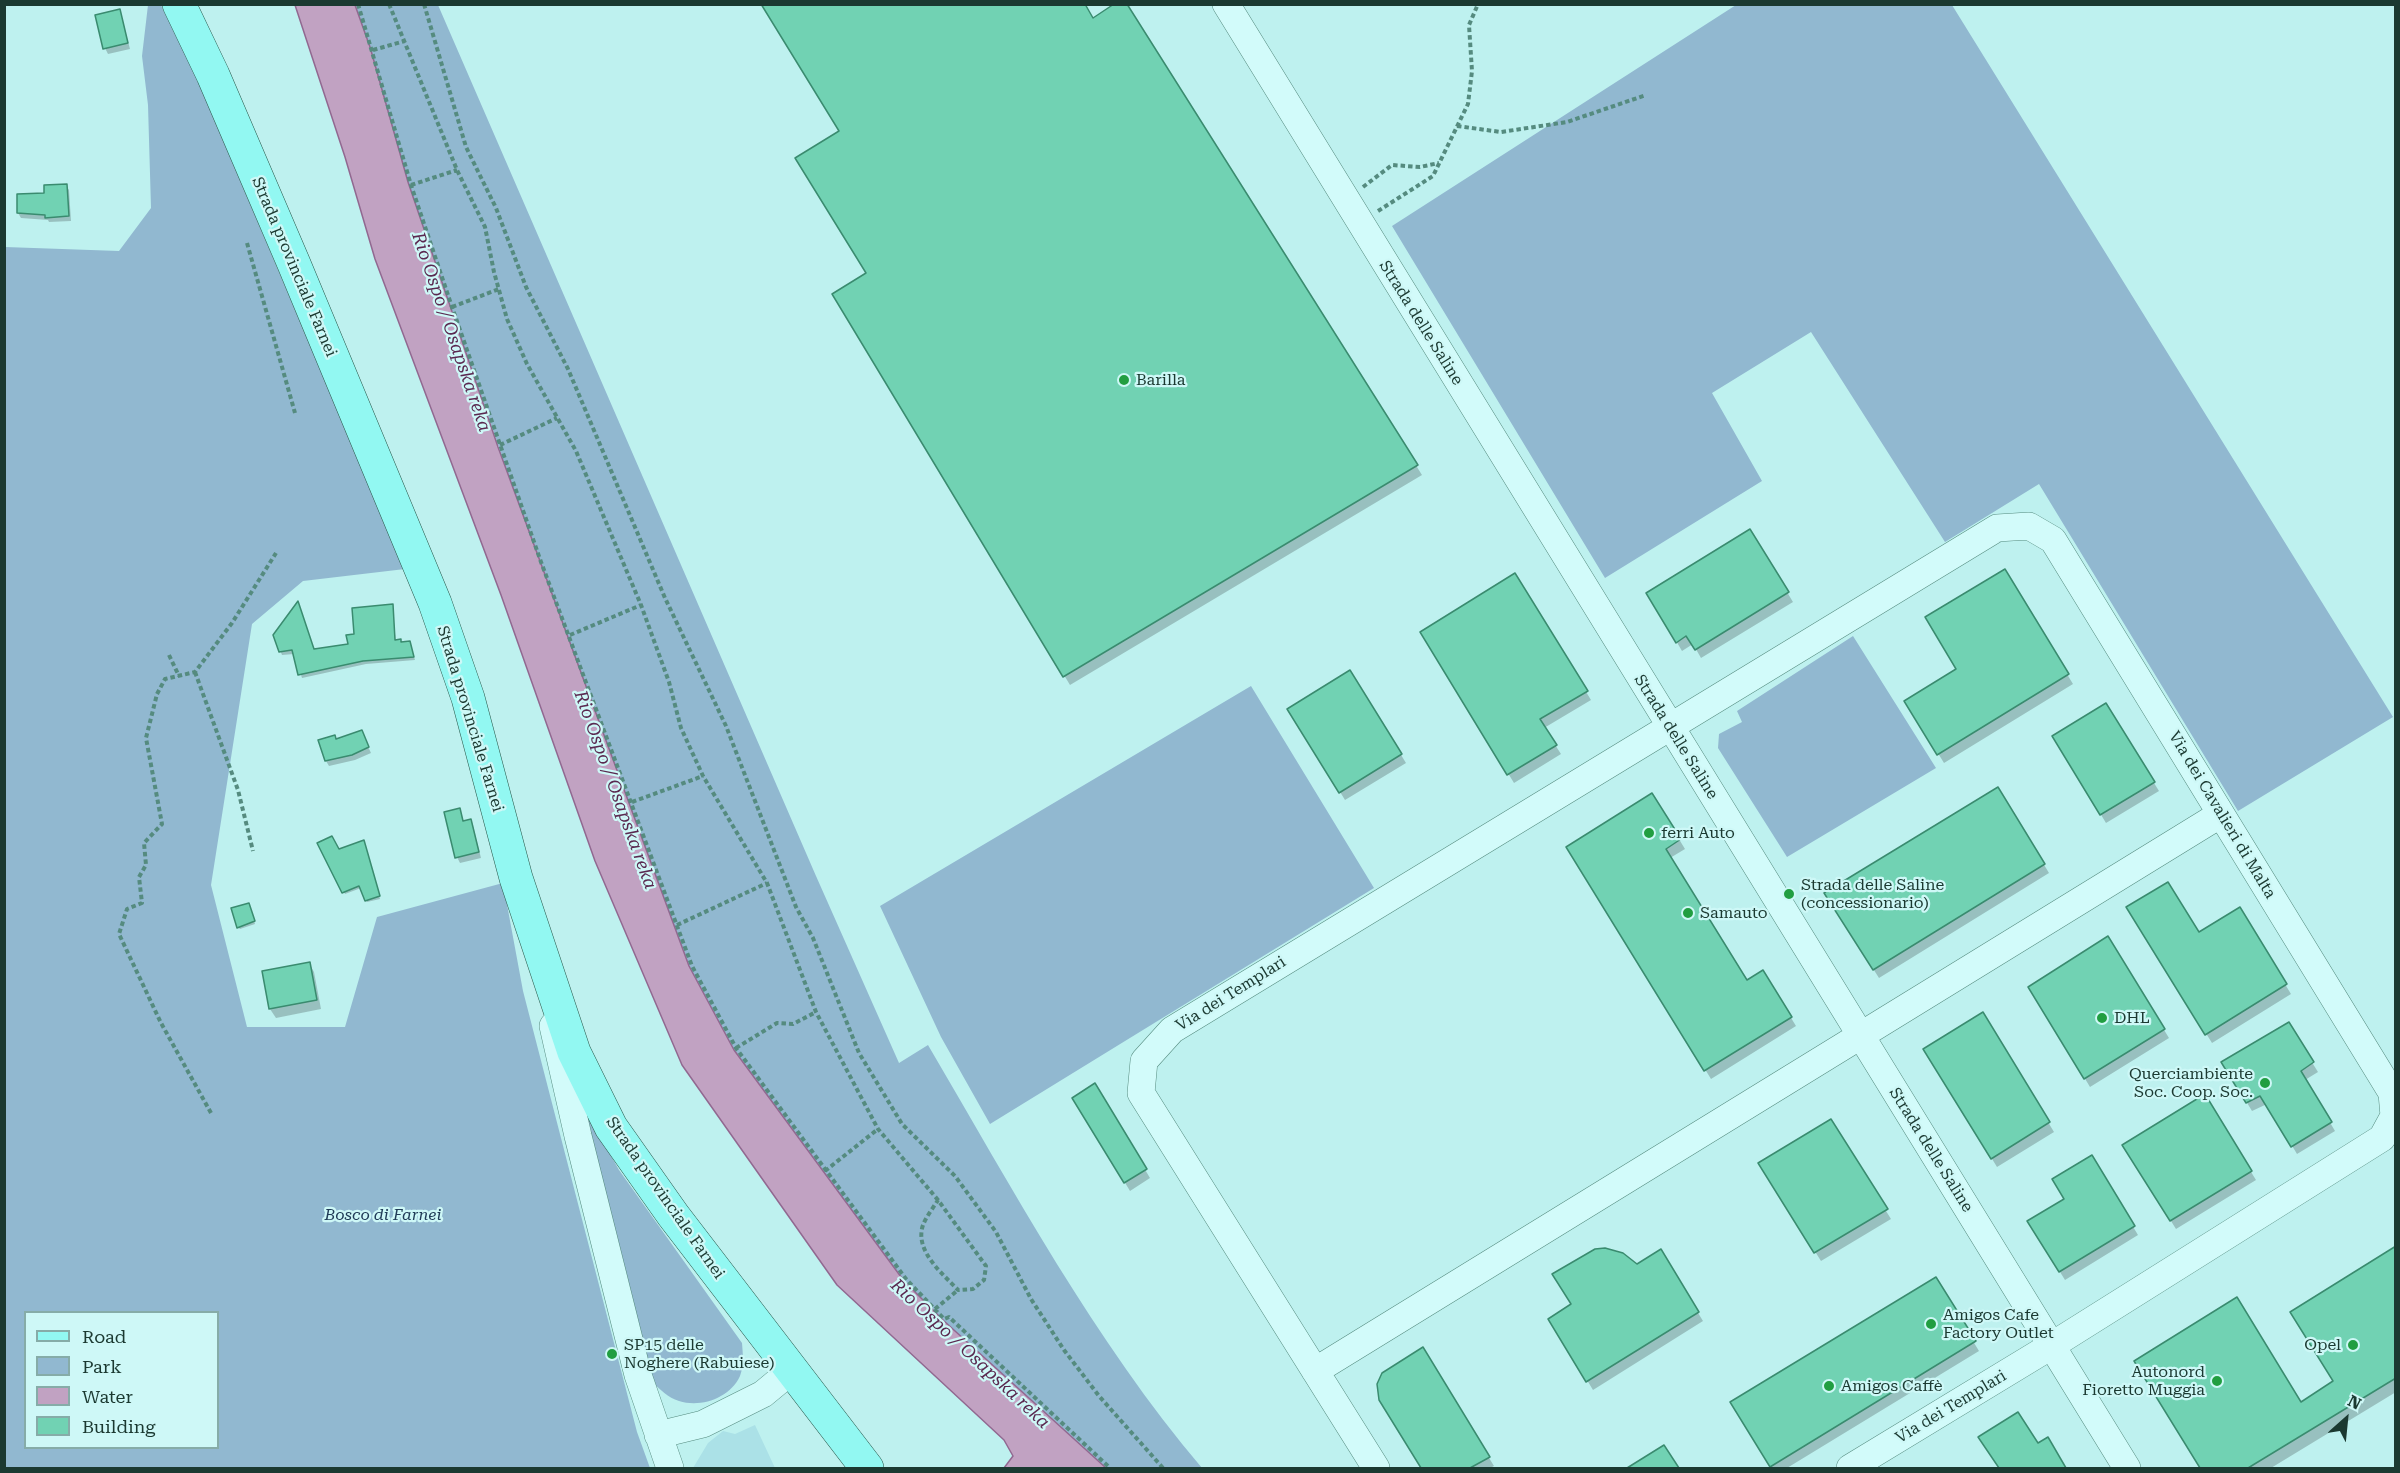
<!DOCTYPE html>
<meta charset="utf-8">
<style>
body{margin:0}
#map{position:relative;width:2400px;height:1473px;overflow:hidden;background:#bef1ef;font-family:"Roboto Serif",serif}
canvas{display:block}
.frame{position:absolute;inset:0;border:6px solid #1b3931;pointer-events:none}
.legend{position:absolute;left:24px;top:1311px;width:195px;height:138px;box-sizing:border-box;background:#cef8f7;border:2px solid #86aca8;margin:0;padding:8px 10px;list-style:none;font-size:18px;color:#1b3931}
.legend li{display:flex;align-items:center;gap:12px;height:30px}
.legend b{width:30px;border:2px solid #86aca8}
.north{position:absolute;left:2316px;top:1389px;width:60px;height:60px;-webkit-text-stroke:4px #cef8f7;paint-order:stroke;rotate:27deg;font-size:16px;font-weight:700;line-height:24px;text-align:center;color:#1b3931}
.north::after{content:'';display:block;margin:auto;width:21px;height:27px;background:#1b3931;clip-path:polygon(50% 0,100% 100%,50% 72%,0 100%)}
</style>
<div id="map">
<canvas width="2400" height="1473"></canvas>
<div class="frame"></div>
<ul class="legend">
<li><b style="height:8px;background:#92f8f2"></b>Road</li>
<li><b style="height:16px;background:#91b8d0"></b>Park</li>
<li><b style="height:16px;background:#c1a2c2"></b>Water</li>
<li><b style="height:16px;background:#71d2b3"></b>Building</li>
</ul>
<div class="north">N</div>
</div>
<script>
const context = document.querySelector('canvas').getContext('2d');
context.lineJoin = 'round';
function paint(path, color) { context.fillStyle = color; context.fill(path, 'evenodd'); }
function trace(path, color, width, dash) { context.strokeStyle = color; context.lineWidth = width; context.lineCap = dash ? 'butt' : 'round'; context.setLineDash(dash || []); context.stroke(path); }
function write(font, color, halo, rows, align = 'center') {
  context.font = font + ' "Roboto Serif",serif'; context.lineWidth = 4.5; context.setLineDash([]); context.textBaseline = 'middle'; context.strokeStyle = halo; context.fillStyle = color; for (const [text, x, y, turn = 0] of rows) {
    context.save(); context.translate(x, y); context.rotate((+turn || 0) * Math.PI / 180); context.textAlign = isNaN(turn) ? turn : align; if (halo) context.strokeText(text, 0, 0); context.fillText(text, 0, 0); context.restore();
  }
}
const farmland = new Path2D(`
 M755,1425L775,1468H693L708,1443L723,1431L735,1434Z`);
const green = new Path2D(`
 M148,5H161L198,81L405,569L303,581L252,624L211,885L247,1027H345L377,917L503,883L523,991L637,1432L650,1468H5V247L119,251L151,208L148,105L142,56ZM26,1312H218V1448H26Z
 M355,5H438L816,876L899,1063L928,1045C1012,1188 1095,1342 1202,1468H1106L944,1321L904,1281L734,1050L689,966L538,561L408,182L370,47Z
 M1736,5H1952L2393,717L2238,811L2039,484L1945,542L1811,332L1712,393L1762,481L1605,578L1392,226Z
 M1853,636L1936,768L1787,857L1718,748L1719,734L1742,722L1737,711Z
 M1251,686L1374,888L990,1124L941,1037L880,906Z
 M580,1101L619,1170L742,1343C743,1355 744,1365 740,1376C730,1398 701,1408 679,1401C668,1398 660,1389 652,1382Z`);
const water = new Path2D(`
 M295,5H355L370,47L408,182L498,447L689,966L734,1050L904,1281L944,1321L1106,1468H1004L1013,1456L1004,1440L837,1285L682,1065L595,861L501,595L375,259L345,157Z`);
const shadow = new Path2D(`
 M1126,4L1422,475L1070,685L834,294L868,274L841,132Z
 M120,11L130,49L108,54L105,48Z
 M66,185L69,190L71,221L49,222L48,220L21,218L18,213L46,195Z
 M1750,531L1793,602L1701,658L1693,644L1682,651L1648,593Z
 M2004,571L2073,684L1944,763L1906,701L1958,670Z
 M1515,575L1591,700L1544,728L1561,754L1514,783L1422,632Z
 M392,606L396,642L401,644L409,642L415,660L366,664L302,678L294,654L282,655L274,635L314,651L350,646L355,635Z
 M1350,672L1406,763L1345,800L1289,709Z
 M2054,737L2154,783L2159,791L2106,823Z
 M364,738L371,753L355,760L329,766L326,761L336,741Z
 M1998,789L2049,873L1879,978L1831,903Z
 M1652,795L1685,849L1670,858L1747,982L1763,972L1796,1026L1711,1079L1568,847Z
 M460,810L464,822L470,821L473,826L481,858L460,863L457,857Z
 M319,843L338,851L364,844L380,899L367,902L361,888L345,894Z
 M250,907L255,924L240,929L238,927Z
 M2239,909L2291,994L2212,1043L2133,916L2198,934Z
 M2108,939L2169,1038L2090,1087L2030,987Z
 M309,963L314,972L321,1009L276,1018L270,1009L263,972Z
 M1983,1014L2054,1132L1997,1167L1925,1049Z
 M2288,1024L2318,1072L2305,1080L2335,1131L2297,1154L2267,1104L2252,1111L2223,1063Z
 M1095,1086L1150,1178L1130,1191L1074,1098Z
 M2204,1096L2256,1180L2176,1229L2129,1154Z
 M1830,1121L1891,1219L1821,1261L1760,1164Z
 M2091,1157L2138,1235L2065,1280L2034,1230L2065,1199Z
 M2395,1248L2396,1392L2271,1468H2201L2136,1361L2300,1404L2334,1382Z
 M1660,1251L1703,1321L1593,1390L1550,1319Z
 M1935,1279L1979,1351L1787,1468H1772L1732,1403Z
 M1422,1349L1494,1466L1490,1468H1422L1380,1399L1378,1391L1380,1378Z
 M2047,1439L2065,1468H2000L1985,1446L2037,1445Z
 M1664,1447L1677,1468H1629Z`);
const building = new Path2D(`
 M761,4H1085L1093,18L1114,4H1127L1418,465L1063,677L832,294L866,273L795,158L839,131Z
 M120,9L128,43L103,49L95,15Z
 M67,184L69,216L45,218V215L17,213V194L44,193V185Z
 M1750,529L1789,592L1695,650L1686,636L1676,643L1646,593Z
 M2005,569L2069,674L1937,755L1904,701L1956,669L1925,617Z
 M1515,573L1588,691L1540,719L1557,745L1507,775L1420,632Z
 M298,601L314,649L348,644L346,635L354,634L352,608L393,604L395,640L401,639V642L410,641L414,657L363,661L298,675L292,650L279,652L273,635Z
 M1350,670L1402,754L1339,793L1287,709Z
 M2106,703L2155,782L2100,815L2052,736Z
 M362,730L369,747L352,755L325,761L318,740L335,735L336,739Z
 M1998,787L2045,864L1873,970L1824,893Z
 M1652,793L1681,839L1666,849L1747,980L1763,970L1792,1017L1704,1071L1566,847Z
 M460,808L463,821L471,819L479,852L455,858L444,812Z
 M332,836L339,849L364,840L380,896L365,901L359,886L342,893L317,843Z
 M2168,882L2199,932L2240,907L2287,984L2205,1035L2126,907Z
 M249,903L255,921L237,928L231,908Z
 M2108,936L2165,1029L2084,1079L2028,987Z
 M310,962L317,1000L269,1009L262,971Z
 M1983,1012L2050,1122L1991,1159L1923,1049Z
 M2289,1022L2314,1062L2301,1071L2332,1122L2291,1147L2260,1096L2246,1103L2221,1062Z
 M1095,1083L1147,1169L1124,1183L1072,1098Z
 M2205,1094L2252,1171L2170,1221L2122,1145Z
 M1831,1119L1888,1209L1814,1253L1758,1163Z
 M2092,1155L2135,1226L2059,1272L2027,1221L2064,1199L2052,1179Z
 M2396,1246V1378L2248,1468H2200L2134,1361L2237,1297L2301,1402L2333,1381L2290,1312Z
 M1605,1248L1623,1253L1637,1264L1661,1249L1699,1312L1586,1382L1548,1319L1571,1304L1552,1274L1595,1249Z
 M1936,1277L1976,1341L1770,1467L1730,1402Z
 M1423,1347L1490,1457L1470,1468H1421L1379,1400L1377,1384L1382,1373Z
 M2018,1412L2038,1443L2048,1437L2066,1468H1999L1978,1437Z
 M1664,1445L1679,1468H1627Z`);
const path = new Path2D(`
 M358,4L411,185L452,307L541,562L692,966L736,1048L906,1279L944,1319L949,1317L1110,1468
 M389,4L457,170L485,227L494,272L507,319L527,364L576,451L641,605L669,682L681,728L703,776L767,883L816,1012L878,1129L938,1200L986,1266L984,1280L973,1289L958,1290C943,1274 914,1251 923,1225C926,1217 933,1208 938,1200
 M424,4L466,147L496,208L526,287L568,369L665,598L726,726L796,907L813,938L859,1053L902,1124L955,1176L996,1232L1031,1299L1064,1350L1099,1396L1163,1468
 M373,50L405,41
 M1457,126L1501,132L1567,122L1646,95
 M411,185L457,170
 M1363,187L1392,165L1420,167L1439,163
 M1378,211L1433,176L1468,104L1472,71L1469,25L1478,4
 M247,243L295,413
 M452,307L499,289
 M500,445L557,418
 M570,635L641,605
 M169,655L179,676
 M195,672L238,790L253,851
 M632,802L703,776
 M677,925L767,883
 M736,1048L777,1023L793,1024L816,1012
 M211,1113L161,1023L119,934L127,909L142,903L139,877L146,865L144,843L162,824L146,738L157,694L165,679L195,672L232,623L276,553
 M825,1171L878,1129
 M935,1309L958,1290`);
const minor = new Path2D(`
 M1226,4L2127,1468
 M553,1026L578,1136L638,1375L670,1468
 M1315,1371L2221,814
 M658,1435L703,1424L763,1394L792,1370
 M1376,1468L1141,1093L1144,1061L1172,1030L1997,528L2029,526L2053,540L2392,1093L2394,1116L2382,1138L2051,1346L1850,1468`);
const major = new Path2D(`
 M179,4L213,75L294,264L435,603L468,698L516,878L574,1052L611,1127L673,1215L867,1468`);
const markers = [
 [1124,380,6,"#219e41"],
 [1649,833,6,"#219e41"],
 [1789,894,6,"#219e41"],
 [1688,913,6,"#219e41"],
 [2102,1018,6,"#219e41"],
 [2265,1083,6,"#219e41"],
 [1931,1324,6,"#219e41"],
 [2353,1345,6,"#219e41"],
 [612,1354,6,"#219e41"],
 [2217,1381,6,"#219e41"],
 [1829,1386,6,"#219e41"]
];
const streetNames = [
 ["Strada provinciale Farnei",294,267,67],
 ["Strada delle Saline",1421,323,58],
 ["Strada provinciale Farnei",470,719,73],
 ["Strada delle Saline",1676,737,58],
 ["Via dei Cavalieri di Malta",2222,815,59],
 ["Via dei Templari",1231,994,-32],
 ["Strada delle Saline",1931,1150,58],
 ["Strada provinciale Farnei",665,1198,55],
 ["Via dei Templari",1951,1407,-31]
];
const poiNames = [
 ["Barilla",1136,380],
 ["ferri Auto",1661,833],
 ["Strada delle Saline",1801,885],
 ["(concessionario)",1801,903],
 ["Samauto",1700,913],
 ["DHL",2114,1018],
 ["Querciambiente",2253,1074,"right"],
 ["Soc. Coop. Soc.",2253,1092,"right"],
 ["Amigos Cafe",1943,1315],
 ["Factory Outlet",1943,1333],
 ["SP15 delle",624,1345],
 ["Noghere (Rabuiese)",624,1363],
 ["Opel",2341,1345,"right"],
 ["Autonord",2205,1372,"right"],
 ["Fioretto Muggia",2205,1390,"right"],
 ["Amigos Caffè",1841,1386]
];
const parkNames = [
 ["Bosco di Farnei",383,1215]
];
const waterNames = [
 ["Rio Ospo / Osapska reka",451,332,71],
 ["Rio Ospo / Osapska reka",615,790,70],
 ["Rio Ospo / Osapska reka",970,1354,43]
];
paint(farmland, '#abe1e7');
paint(green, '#91b8d0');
paint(water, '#c1a2c2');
trace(water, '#916890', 1.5);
paint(shadow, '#0003');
paint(building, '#71d2b3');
trace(building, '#3a8b6f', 1.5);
trace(minor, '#558b7f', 28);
trace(major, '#2a584b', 34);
trace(path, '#558b7f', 4, [4.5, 3]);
trace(minor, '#d2fbfa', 27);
trace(major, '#92f8f2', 33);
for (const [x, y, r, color] of markers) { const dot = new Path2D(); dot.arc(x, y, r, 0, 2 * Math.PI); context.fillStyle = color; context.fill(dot); trace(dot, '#cef8f7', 2); }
write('16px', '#1b3931', '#cef8f7', streetNames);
write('16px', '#1b3931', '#cef8f7', poiNames, 'left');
write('italic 16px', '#203b57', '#cef8f7', parkNames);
write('italic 18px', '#5a2950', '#cef8f7', waterNames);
</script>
